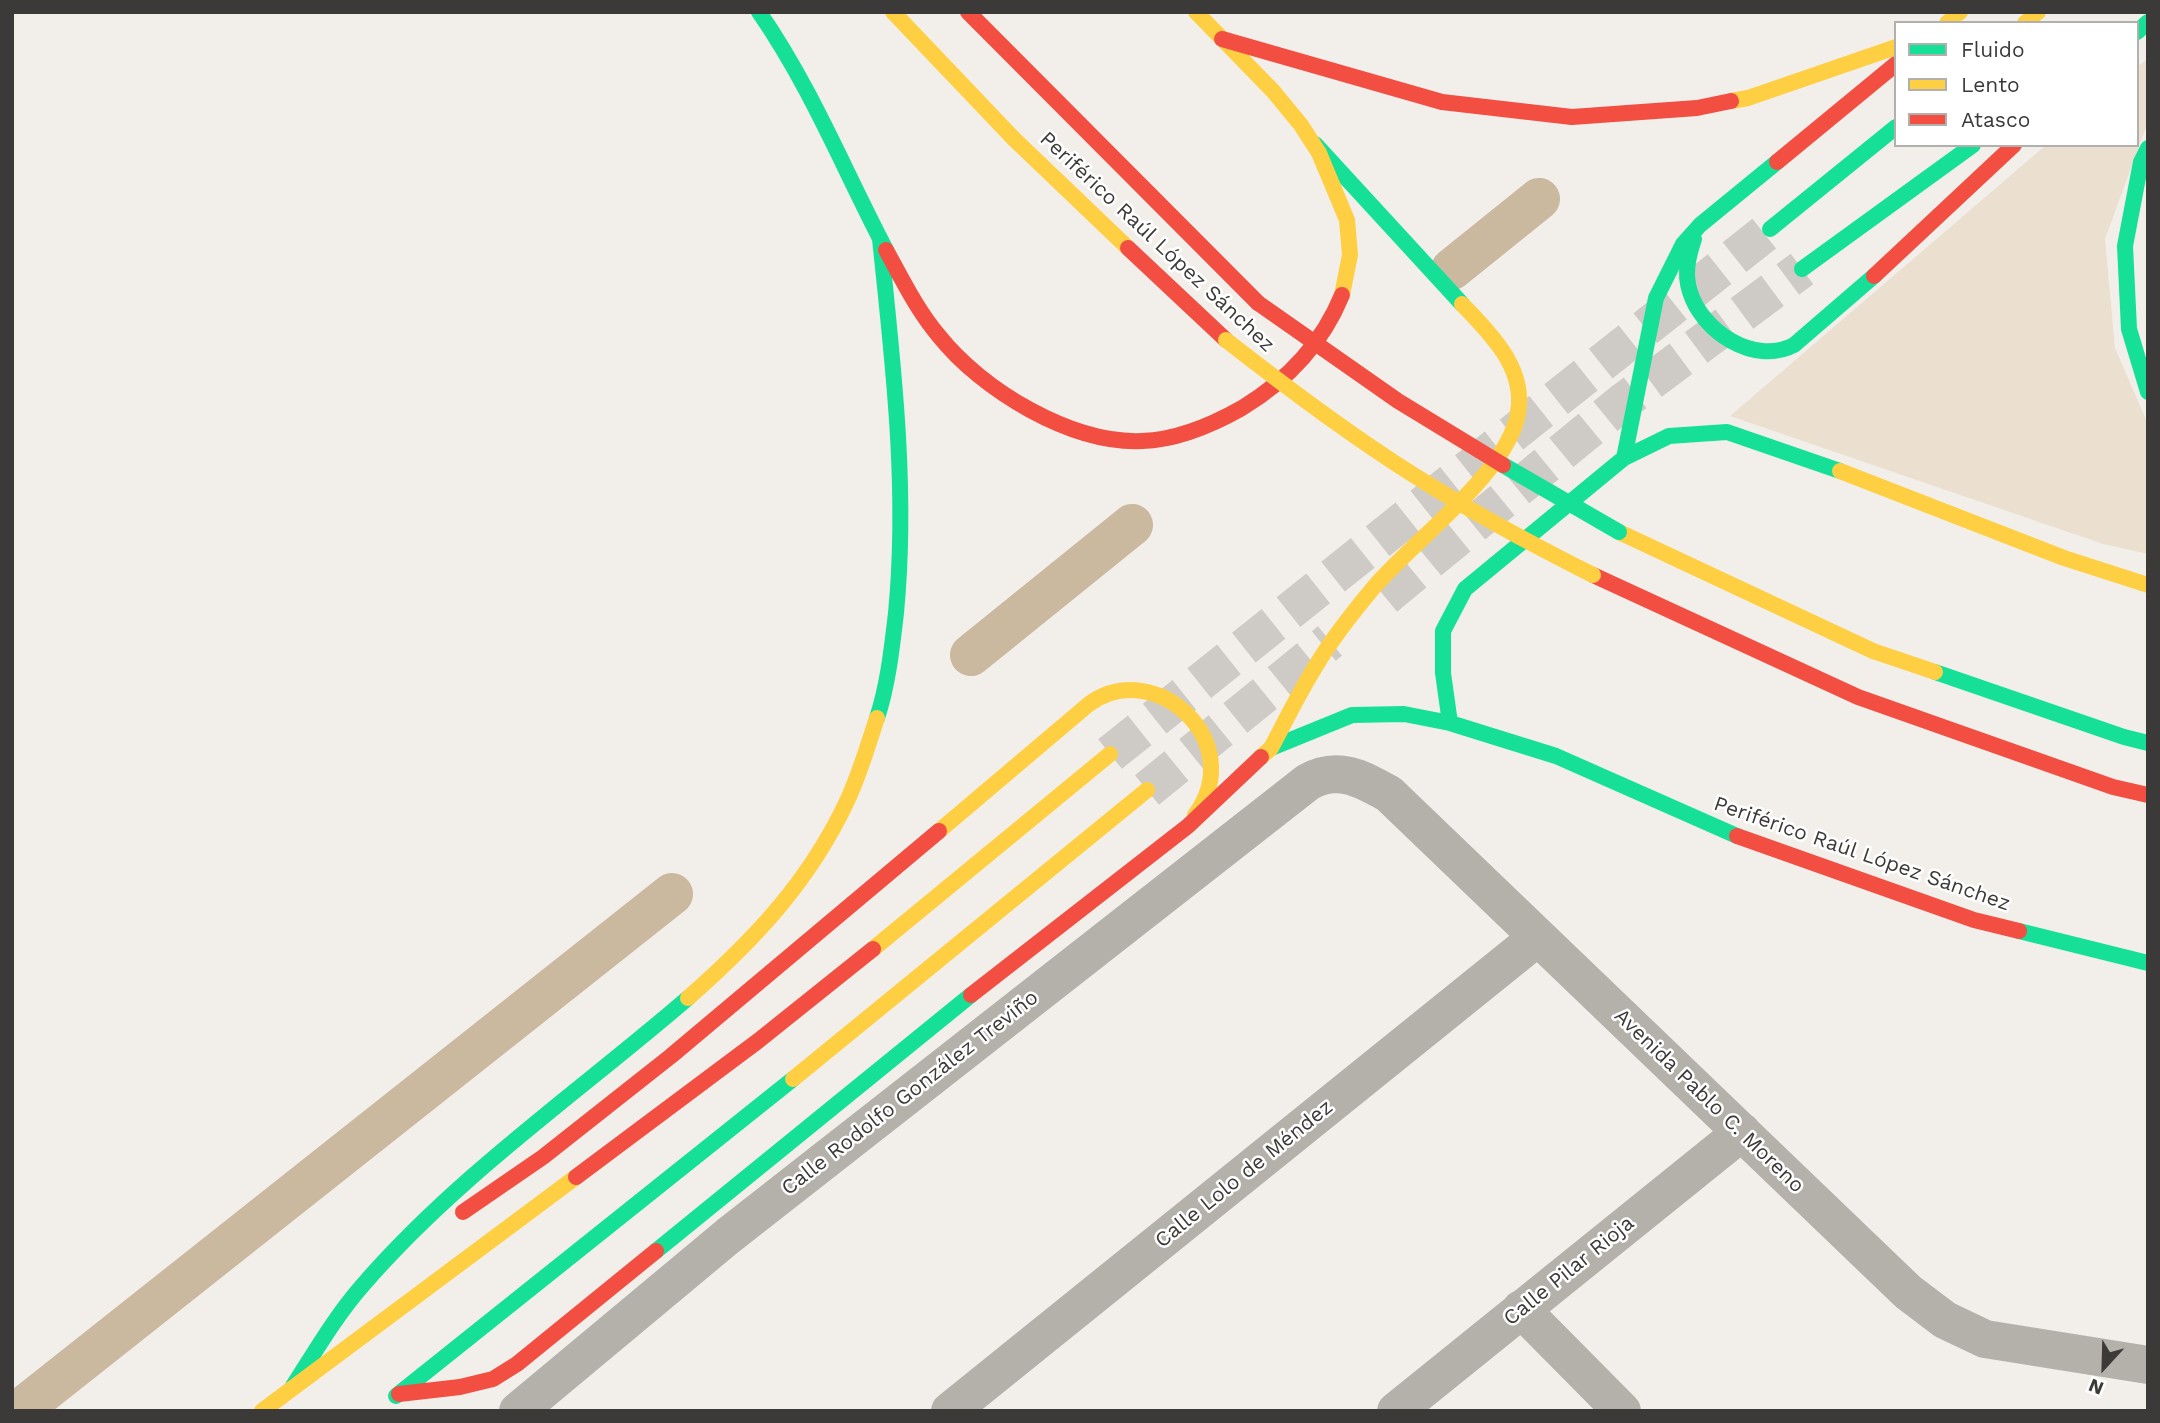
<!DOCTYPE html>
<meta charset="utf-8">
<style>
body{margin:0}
#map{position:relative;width:2160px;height:1423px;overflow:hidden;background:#f2efeb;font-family:"Work Sans",sans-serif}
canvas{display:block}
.frame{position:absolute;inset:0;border:14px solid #3c3a38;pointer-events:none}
.legend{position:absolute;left:1894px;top:21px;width:245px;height:126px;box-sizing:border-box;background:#fff;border:2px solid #b1b0af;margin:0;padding:9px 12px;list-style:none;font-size:21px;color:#3c3a38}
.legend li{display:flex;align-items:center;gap:14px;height:35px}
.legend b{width:35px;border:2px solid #b1b0af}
.north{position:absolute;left:2069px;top:1332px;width:70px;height:70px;-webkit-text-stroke:5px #fff;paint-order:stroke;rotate:202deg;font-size:19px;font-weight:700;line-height:28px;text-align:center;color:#3c3a38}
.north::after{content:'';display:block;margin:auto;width:24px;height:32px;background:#3c3a38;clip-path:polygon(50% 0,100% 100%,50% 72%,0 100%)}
</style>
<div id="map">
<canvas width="2160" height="1423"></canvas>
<div class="frame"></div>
<ul class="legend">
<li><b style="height:9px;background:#16e098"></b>Fluido</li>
<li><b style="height:9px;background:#ffcf43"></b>Lento</li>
<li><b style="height:9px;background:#f24e42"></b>Atasco</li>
</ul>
<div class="north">N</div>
</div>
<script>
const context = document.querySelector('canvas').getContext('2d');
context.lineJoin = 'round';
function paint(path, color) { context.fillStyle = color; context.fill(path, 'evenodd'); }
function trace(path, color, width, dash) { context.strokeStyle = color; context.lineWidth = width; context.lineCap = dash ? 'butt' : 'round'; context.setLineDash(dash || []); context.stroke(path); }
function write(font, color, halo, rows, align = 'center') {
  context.font = font + ' "Work Sans",sans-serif'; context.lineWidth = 5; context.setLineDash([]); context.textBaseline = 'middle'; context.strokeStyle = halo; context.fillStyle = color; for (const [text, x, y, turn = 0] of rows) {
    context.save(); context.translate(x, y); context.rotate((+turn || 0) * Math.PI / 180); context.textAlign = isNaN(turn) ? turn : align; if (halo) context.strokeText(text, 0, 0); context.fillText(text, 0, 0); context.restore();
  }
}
const green = new Path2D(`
 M2148,58V122L2105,239L2115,348L2148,424V554L2103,544L1730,416L2046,145H2137V67Z`);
const canal = new Path2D(`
 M1452,269L1539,199
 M971,655L1132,525
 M19,1411L672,894`);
const primaryTunnel = new Path2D(`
 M1385,597L1624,401L1802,269
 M1110,754L1770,229
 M1147,790L1330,641`);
const street = new Path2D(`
 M1521,1309L1622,1411
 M518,1411L728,1236L1308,782C1338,765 1362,779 1389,794L1908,1292L1945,1320L1985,1339L2148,1365
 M950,1411L1538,937
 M1396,1411L1742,1132`);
const fast = new Path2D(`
 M759,12C811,87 844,170 886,250
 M2137,32L2148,22
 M1315,144L1462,304
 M2148,148L2141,162L2125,246L2129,329L2148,392
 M1770,229L1896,127
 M1694,239C1688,257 1684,274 1690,292C1702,331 1754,366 1794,345L1874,276
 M1802,269L1973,145
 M1624,458L1656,298L1683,244L1700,225L1777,162
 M1935,672L2124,737L2148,743
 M877,718C888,685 892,647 896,613C908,488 893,363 880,239
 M1450,723L1443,673V631L1465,589L1624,458L1669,436L1727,432L1840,471
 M1271,748L1352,715L1404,714L1450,723L1556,756L1737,836
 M2019,931L2148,963
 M656,1251L971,995
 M293,1386C315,1352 335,1317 362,1286C457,1176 579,1092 688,998
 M396,1396L793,1079`);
const slow = new Path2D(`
 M893,12L1014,139L1128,248
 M1196,12L1273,91L1301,125L1319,153L1347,220L1350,255L1342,295
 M1947,23L1960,12
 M2025,23L2038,12
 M1731,101L1748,98L1896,47
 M1840,471L2064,558L2148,585
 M1619,532L1873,651L1935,672
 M1261,757L1271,748C1286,720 1300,691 1317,664C1333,637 1354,611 1374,587C1414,540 1508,473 1518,413C1526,367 1490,334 1462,304
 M939,831L1089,704C1155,656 1249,742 1195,815
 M873,949L1110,754
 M688,998C755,939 810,881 848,799C860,773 868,745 877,718
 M793,1079L1147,790
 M262,1411L576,1177`);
const jam = new Path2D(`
 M968,12L1258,303
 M1222,39L1442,102L1572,117L1697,108L1731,101
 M1777,162L1896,64
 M1128,248L1226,340
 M886,250C902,279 917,310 939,336C982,390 1071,444 1142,441C1176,440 1212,425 1242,408C1288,380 1322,344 1342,295
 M1874,276L2014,145
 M1593,575L1858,697L2113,787L2148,795
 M1737,836L1974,920L2019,931
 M971,995L1188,826L1261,757
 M576,1177L758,1041L873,949
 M463,1212L543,1157L671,1056L939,831
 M399,1394L460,1387L493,1379L517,1364L656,1251`);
const fastBridge = new Path2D(`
 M1503,465L1619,532`);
const slowBridge = new Path2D(`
 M1226,340C1286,387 1347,433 1412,474C1470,511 1531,544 1593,575`);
const jamBridge = new Path2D(`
 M1258,303L1398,401L1503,465`);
const streetNames = [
 ["Periférico Raúl López Sánchez",1157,242,43],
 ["Periférico Raúl López Sánchez",1862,854,19],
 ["Calle Rodolfo González Treviño",910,1093,-38],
 ["Avenida Pablo C. Moreno",1709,1101,44],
 ["Calle Lolo de Méndez",1244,1174,-39],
 ["Calle Pilar Rioja",1569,1271,-39]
];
paint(green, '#ebe0cf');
trace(canal, '#cab89f', 42);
trace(primaryTunnel, '#cecbc7', 38, [38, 19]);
trace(street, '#b4b0aa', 38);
trace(fast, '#16e098', 16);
trace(slow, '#ffcf43', 16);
trace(jam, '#f24e42', 16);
trace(fastBridge, '#16e098', 16);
trace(slowBridge, '#ffcf43', 16);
trace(jamBridge, '#f24e42', 16);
write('21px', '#3c3a38', '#fff', streetNames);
</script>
